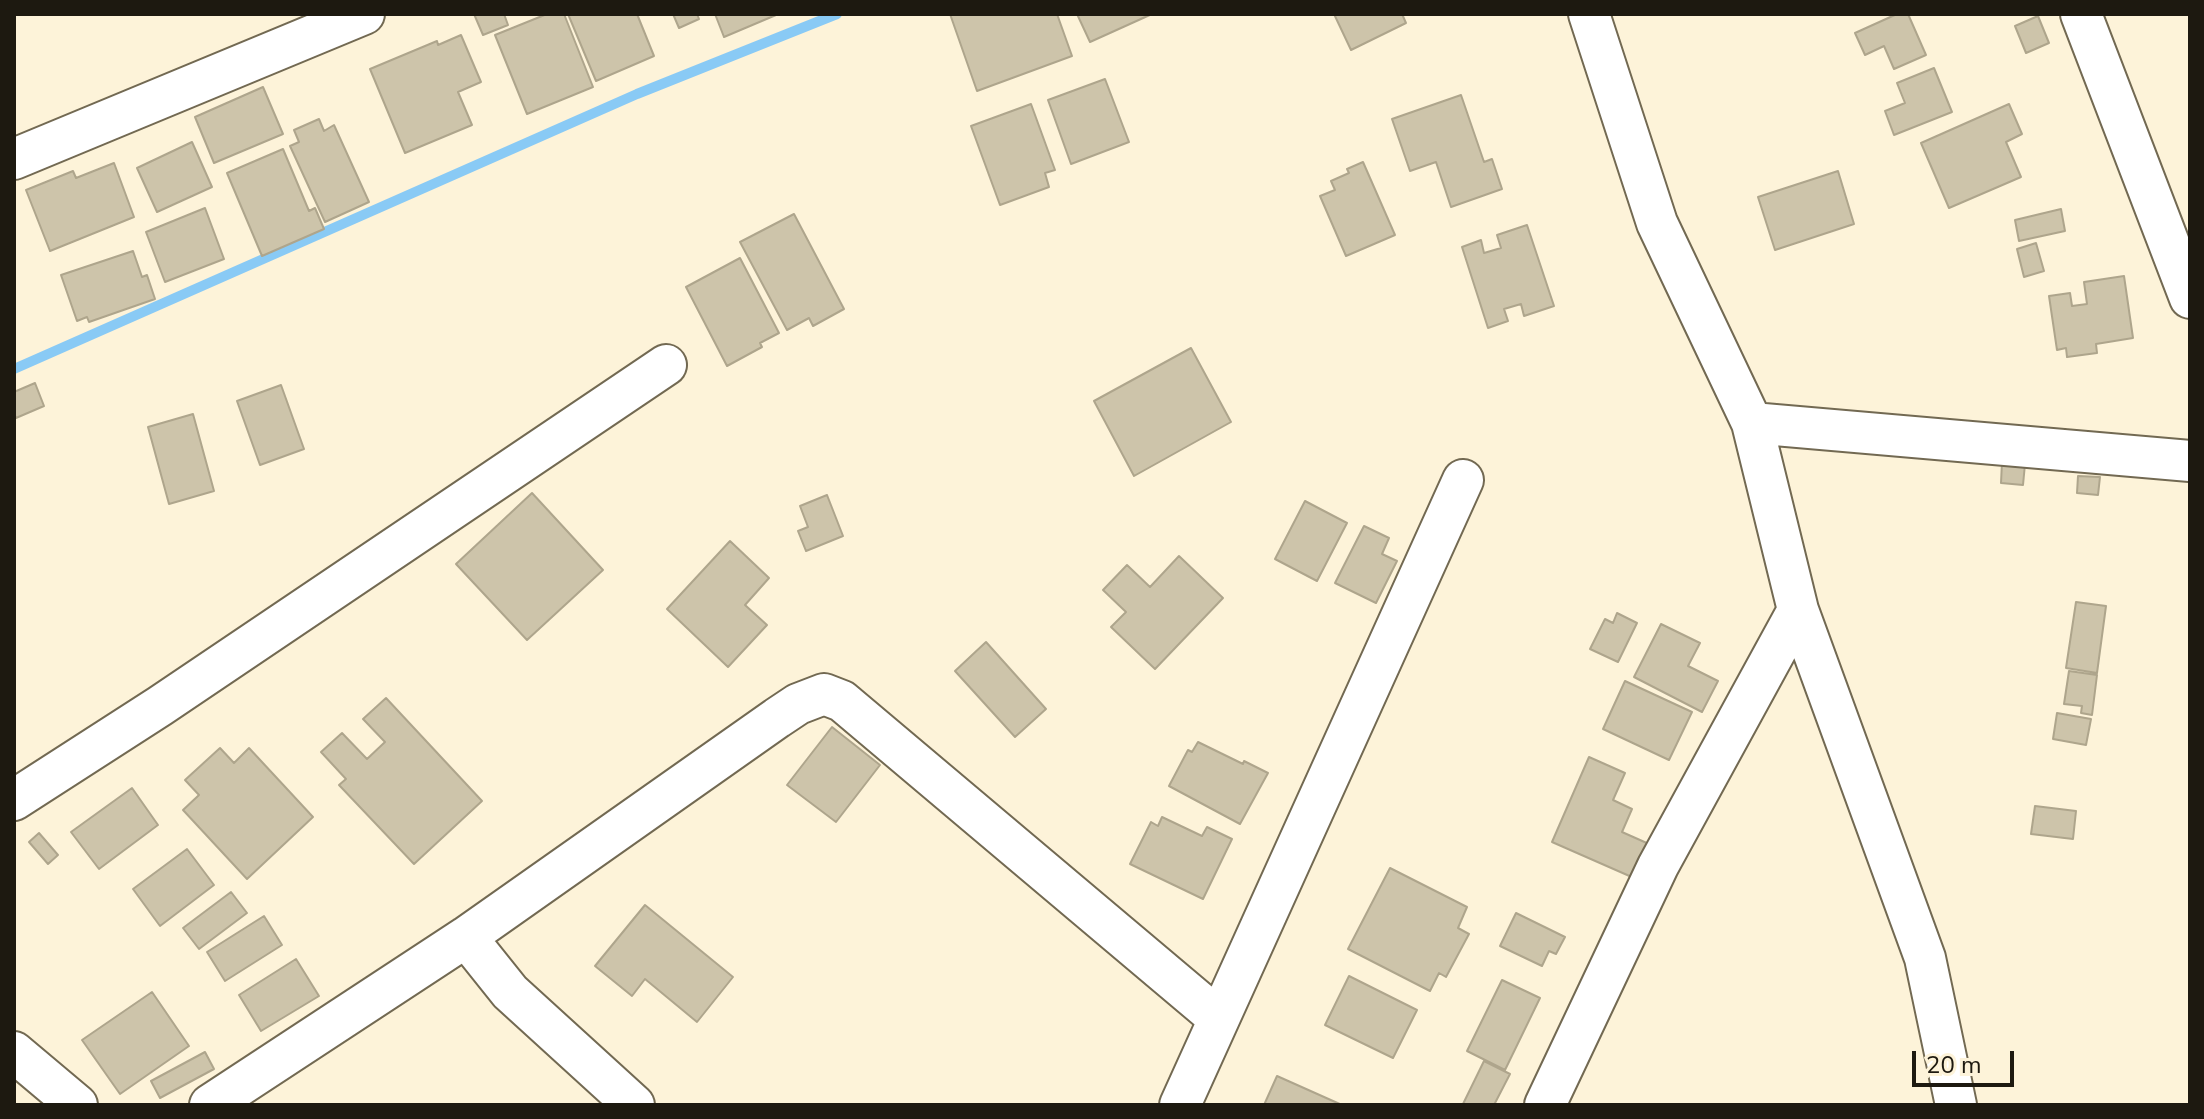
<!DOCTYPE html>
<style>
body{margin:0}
#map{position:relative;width:2204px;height:1119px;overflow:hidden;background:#fdf3d9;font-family:"Nunito Sans",sans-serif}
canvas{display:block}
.frame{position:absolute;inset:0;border:16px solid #1d1910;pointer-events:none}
.scale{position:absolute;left:1912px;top:1051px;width:102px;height:36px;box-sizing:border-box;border:4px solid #1d1910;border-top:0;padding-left:10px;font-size:24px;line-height:28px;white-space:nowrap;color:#1d1910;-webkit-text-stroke:6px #fdf3d9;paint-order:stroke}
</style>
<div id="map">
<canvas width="2204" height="1119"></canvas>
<div class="frame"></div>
<div class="scale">20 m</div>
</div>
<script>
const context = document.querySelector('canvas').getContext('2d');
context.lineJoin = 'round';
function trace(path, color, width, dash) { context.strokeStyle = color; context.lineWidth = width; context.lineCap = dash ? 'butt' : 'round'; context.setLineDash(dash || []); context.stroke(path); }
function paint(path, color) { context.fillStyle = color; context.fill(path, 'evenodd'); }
const stream = new Path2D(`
 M14,369L637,94L837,14`);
const building = new Path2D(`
 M474,14H504L508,25L483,35Z
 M547,14H564L593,87L527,114L495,35Z
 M568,14H637L654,56L596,81Z
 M673,14H697L699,19L679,28Z
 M715,14H776V15L724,37Z
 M950,14H1057L1072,56L977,91Z
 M1077,14H1152L1090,42Z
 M1334,14H1402L1406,23L1351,50Z
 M1897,14H1908L1926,55L1894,69L1884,46L1865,55L1855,33Z
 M2038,16L2049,43L2026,53L2015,26Z
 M461,35L481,82L458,92L472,125L405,153L370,69L437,41L438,45Z
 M1934,68L1952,112L1894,135L1885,111L1905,103L1897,83Z
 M1105,79L1129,142L1071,164L1048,100Z
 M263,87L283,134L214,163L195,117Z
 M1461,95L1484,162L1492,159L1502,189L1451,207L1436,162L1410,171L1392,119Z
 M1031,104L1055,170L1045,173L1049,187L1000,205L971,126Z
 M2009,104L2022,134L2006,142L2021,177L1949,208L1921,143Z
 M319,119L324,131L334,125L369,202L325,222L290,146L299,142L294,130Z
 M192,142L212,187L157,212L137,168Z
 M283,149L309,211L315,208L324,229L262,256L227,173Z
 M1363,162L1395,235L1346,256L1320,196L1335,190L1331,181L1349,173L1347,169Z
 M114,163L134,217L50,251L26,190L73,171L76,178Z
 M1838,171L1854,224L1775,250L1758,197Z
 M205,208L224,259L165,282L146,232Z
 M2061,209L2065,231L2019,241L2015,220Z
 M794,214L844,309L813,326L809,318L787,330L740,242Z
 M1527,225L1554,306L1524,316L1521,304L1504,309L1508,321L1488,328L1462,247L1481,240L1484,253L1501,248L1497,235Z
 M2036,243L2044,271L2024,277L2017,249Z
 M133,251L142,277L147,275L155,299L89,322L87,317L77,321L61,275Z
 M740,258L779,333L760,343L762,347L727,366L686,287Z
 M2124,276L2133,338L2096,344L2097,353L2067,357L2066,348L2057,350L2049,296L2070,293L2072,306L2087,304L2084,282Z
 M1191,348L1231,422L1134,476L1094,401Z
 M35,383L44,406L16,418L14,413V392Z
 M281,385L304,449L260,465L237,401Z
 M193,414L214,491L169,504L148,427Z
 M2002,462L2025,464L2023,485L2001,483Z
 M2078,476L2100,477L2098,495L2077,493Z
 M532,493L603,570L527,640L456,564Z
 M827,495L843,536L806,551L798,531L808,527L800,506Z
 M1305,501L1347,523L1317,581L1275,559Z
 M1364,526L1389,538L1382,554L1397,561L1376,603L1335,583Z
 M730,541L769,578L745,605L767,625L728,667L667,609Z
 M1179,556L1223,598L1155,669L1111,627L1126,612L1103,590L1127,565L1150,587Z
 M2076,602L2106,606L2097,673L2066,668Z
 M1617,613L1637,623L1618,662L1590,649L1605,619L1613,623Z
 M1661,624L1700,643L1688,666L1718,681L1702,712L1634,677Z
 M986,642L1046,709L1015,737L955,671Z
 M2069,671L2097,675L2092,715L2081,713L2082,706L2064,704Z
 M1625,681L1692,712L1669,760L1603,729Z
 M386,698L482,801L414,864L339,785L346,779L321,752L342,733L367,759L385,742L363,719Z
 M2057,713L2091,719L2086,745L2053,739Z
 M832,727L880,765L836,822L787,785Z
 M1198,742L1243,764L1244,761L1268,773L1240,824L1169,786L1188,750L1192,752Z
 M220,748L234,763L249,748L313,817L247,879L183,810L199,795L185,780Z
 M1589,757L1625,773L1613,800L1632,809L1622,832L1649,844L1634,878L1552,842Z
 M132,788L158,825L99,869L71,832Z
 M2035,806L2076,811L2073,839L2031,834Z
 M1162,817L1202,836L1207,827L1232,839L1203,899L1130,864L1151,822L1158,826Z
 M39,833L58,855L48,864L29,842Z
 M187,849L214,885L160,926L133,889Z
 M1390,868L1467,907L1458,928L1469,934L1446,977L1439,973L1430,991L1348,949Z
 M231,892L247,913L199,949L183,928Z
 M645,905L733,977L697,1022L645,979L632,996L595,966Z
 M1516,913L1565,937L1556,954L1549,951L1542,966L1500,946Z
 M264,916L282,945L225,981L207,952Z
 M296,959L319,996L261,1031L239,995Z
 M1349,976L1417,1010L1393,1058L1325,1025Z
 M1502,980L1540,998L1505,1070L1467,1051Z
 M152,992L189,1046L120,1094L82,1040Z
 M205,1052L214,1069L160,1098L151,1081Z
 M1484,1061L1510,1074L1494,1105H1465L1463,1104Z
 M1277,1076L1342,1105H1264Z`);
const minor = new Path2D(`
 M1589,14L1657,223L1752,423L1798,610L1925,958L1956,1105
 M2081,14L2190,298
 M14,159L364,14
 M1752,423L2190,461
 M14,800L160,706L666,365
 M466,937L510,992L634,1105
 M14,1052L77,1105
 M210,1105L466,937L777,718L798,704L824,694L842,701L1218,1018
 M1180,1105L1463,480
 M1545,1105L1658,866L1798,610`);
trace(stream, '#89caf5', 10);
paint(building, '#cdc4aa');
trace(building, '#aea58c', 2);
trace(minor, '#726952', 44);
trace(minor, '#fff', 40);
</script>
